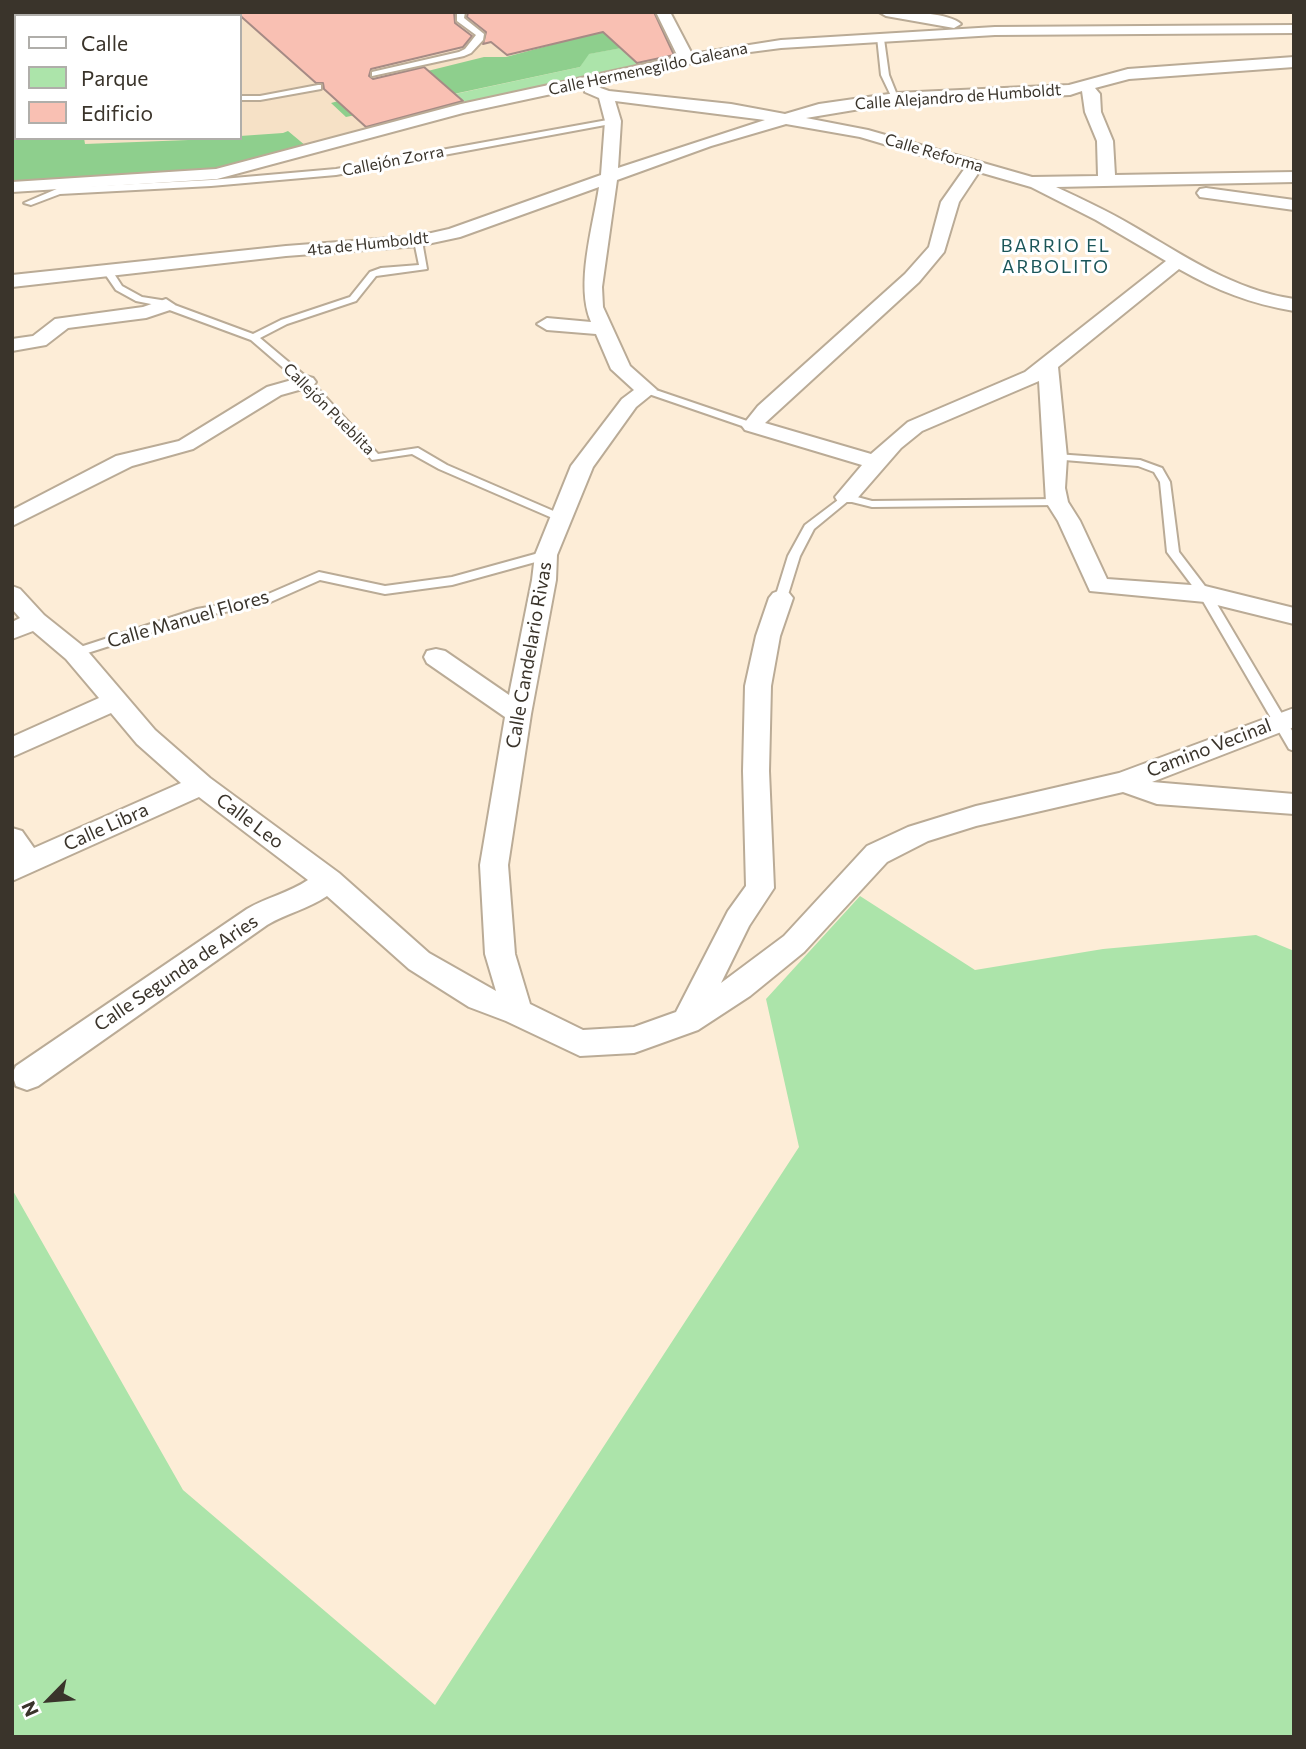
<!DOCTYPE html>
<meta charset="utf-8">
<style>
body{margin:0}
#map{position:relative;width:1306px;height:1749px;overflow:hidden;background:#fdedd7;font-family:Commissioner,sans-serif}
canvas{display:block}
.frame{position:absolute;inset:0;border:14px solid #3a342b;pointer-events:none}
.legend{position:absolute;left:14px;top:14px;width:228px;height:126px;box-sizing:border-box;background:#fff;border:2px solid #b0aeaa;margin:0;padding:9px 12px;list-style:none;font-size:21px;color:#3a342b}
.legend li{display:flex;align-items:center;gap:14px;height:35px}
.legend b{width:35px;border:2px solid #b0aeaa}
.north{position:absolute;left:14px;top:1665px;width:70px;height:70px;-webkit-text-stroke:5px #fff;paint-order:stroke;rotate:245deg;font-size:19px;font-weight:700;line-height:28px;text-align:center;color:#3a342b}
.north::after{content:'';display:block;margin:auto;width:24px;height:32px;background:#3a342b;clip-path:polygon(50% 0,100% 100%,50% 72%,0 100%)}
</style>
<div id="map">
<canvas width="1306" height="1749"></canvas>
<div class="frame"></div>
<ul class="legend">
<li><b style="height:9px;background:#fff"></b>Calle</li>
<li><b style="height:19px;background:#ace4aa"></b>Parque</li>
<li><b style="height:19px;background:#f9c0b3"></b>Edificio</li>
</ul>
<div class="north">N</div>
</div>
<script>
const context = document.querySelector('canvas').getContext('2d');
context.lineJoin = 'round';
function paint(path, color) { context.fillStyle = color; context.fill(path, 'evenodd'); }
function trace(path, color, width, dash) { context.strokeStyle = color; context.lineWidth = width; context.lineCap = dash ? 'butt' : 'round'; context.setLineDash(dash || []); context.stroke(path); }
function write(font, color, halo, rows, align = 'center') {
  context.font = font + ' Commissioner,sans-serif'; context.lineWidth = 6; context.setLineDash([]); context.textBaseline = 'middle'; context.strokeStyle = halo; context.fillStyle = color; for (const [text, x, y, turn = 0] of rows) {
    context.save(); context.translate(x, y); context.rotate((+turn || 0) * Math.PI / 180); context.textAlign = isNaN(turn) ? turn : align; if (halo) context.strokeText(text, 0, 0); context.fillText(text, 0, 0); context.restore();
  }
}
const built = new Path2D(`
 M12,12H657L670,39L580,67L456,94L465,102L306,146L12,181ZM16,16H240V138H16Z`);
const green = new Path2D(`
 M670,39L679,58L465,102L455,94L580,67L588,54Z
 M860,896L975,970L1103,949L1256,935L1294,951V1737H12V1189L183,1490L435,1705L799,1147L766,999Z`);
const forest = new Path2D(`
 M659,16L670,39L589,54L580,67L346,117L331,103L367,93L363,87L484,57H506Z
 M12,123H16V138H84L85,144L240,138V136L283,133L288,131L306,146L212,171L12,181Z`);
const building = new Path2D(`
 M236,12H454L455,23L472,36L463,47L371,69L369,76L373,79L424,67L463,101L366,127L324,89L323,83H316Z
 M468,12H654L674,55L637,63L603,32L507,55L491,42L483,44L486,32L467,17Z`);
const service = new Path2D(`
 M457,12H465L464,18L484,34L483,40L471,53L464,56L372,76V72L459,52L465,49L476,35L457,21Z
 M877,37L884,39L889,75L899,100H893L881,75Z
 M16,71V75L12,76V72Z
 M318,85H321V89L260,100H240V96H260Z
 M12,115L16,116V120L12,119Z
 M613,119L617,121L616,123L336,175L211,186L60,194L31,205L24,203L59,188L211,180L336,169Z
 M418,238L422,241L427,269L376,276L356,301L287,324L260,338L310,380L378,454L418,448L447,465L565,516V520H557L439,469L412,454L372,460L302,384L251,340L156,305L136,301L116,290L103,271L111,269L122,286L142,297L161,300L253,334L281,320L350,297L370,272L381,268L419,265L414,241Z
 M647,387L756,424L757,426L752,429L748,428L643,392V388Z
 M1056,454L1140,460L1162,468L1170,482L1179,552L1211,594L1294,734V751L1289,749L1200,596L1167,552L1160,482L1154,472L1138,466L1052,459L1051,457Z
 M846,494L872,501L1057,499L1063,502L1057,505L872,507L848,501L814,529L800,556L787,598L781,602L777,601L775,598L788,556L805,525Z
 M546,551L552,555L550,558L452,585L385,594L320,580L266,604L203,616L75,657L69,653L71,650L197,609L259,598L319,572L385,586L452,577Z`);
const minor = new Path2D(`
 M656,12H670L692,54L781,40L995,27L1294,25V33L995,35L781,48L727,55L592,85L609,91L731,104L785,114L819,104L896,93L1069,85L1128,69L1294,57V67L1129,79L1095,88L1100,94L1101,112L1113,141L1115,175L1294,172V182L1056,187C1082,199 1108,211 1133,226C1185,256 1233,290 1294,299V311C1251,304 1216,290 1179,269L1058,367L1067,457L1065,488L1068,502L1080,521L1107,579L1205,586L1294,608V624L1205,602L1090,591L1058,521L1046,502L1039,381L922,431L901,448L854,502H838L835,497L862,465L745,430L742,426L758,406L905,274L929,247L941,202L965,168L860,137L786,124L711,146L617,180L602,287L603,307L630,366L657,390L636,407L593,467L557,555L556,580L531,714L508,865L515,954L530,1004L583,1030L634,1027L676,1012L728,911L746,886L743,771L745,686L756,636L769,598L773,593L781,590L789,593L793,598L780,636L771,686L769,771L774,888L749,926L721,983L784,936L867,846L908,827L976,806L1119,773L1294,708V727L1152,782L1294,794V814L1157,804L1123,792L976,826L928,841L887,862L804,952L750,996L698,1030L634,1053L580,1056L506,1021L469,1007L409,969L327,896C308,909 287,913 267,925L38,1086L27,1090L16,1086L12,1074L16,1066L247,909C267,897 289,893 308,880L199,797L12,881V828L22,831L34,848L181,783L137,744L111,713L12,757V737L99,698L66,659L33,631L12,639V622L20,618L12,609V586L20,589L44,615L84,647L155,730L210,778L339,873L429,953L496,991L485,954L480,865L505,717L427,663L424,657L427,651L436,649L445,651L509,695L532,580L535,555L571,466L622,399L634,390L611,369L596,334L547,330L537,324L547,318L591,322C575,285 593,227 599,187L460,237L418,246L286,256L12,287V275L286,246L418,236L449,229L601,175L605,121L599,98L585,92L584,87L463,113L217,179L12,192V182L216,169L461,104L678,57ZM1082,91L1085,112L1097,141L1098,176L1032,177L868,130L806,118L896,103L1070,95ZM615,101L765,120L618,168L621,121ZM979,172L1031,187L1096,220L1166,261L1025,372L908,422L871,454L765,423L919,282L944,252L959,202Z
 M879,12C899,12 947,11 961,24L954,28L886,16Z
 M1206,188L1294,200V210L1200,197L1197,193L1200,189Z
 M166,299L175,305L173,309L146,318L68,328L46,345L12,351V339L33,336L55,319L143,307Z
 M306,376L313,378L316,382L313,386L281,395L193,449L132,466L12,526V510L116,456L179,441L267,387Z`);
const farStreetnames = [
 ["Calle Hermenegildo Galeana",648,69,-12],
 ["Calle Alejandro de Humboldt",958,97,-4],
 ["Calle Reforma",934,153,16],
 ["Callejón Zorra",393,161,-11],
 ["4ta de Humboldt",368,244,-6],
 ["Callejón Pueblita",329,409,45]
];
const farNeighbourhoodnames = [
 ["BARRIO EL",1056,246],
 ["ARBOLITO",1056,267]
];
const streetNames = [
 ["Calle Manuel Flores",188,619,-16],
 ["Calle Candelario Rivas",529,655,-80],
 ["Camino Vecinal",1209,748,-21],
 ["Calle Leo",250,821,37],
 ["Calle Libra",106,827,-24],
 ["Calle Segunda de Aries",176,973,-34]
];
paint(built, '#f6e1c6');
paint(green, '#ace4aa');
paint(forest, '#8ecf8d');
paint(building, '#f9c0b3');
trace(building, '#a68b85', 2);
trace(service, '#baab96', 4);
trace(minor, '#baab96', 4);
paint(service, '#fff');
paint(minor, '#fff');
write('16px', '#3a342b', '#fff', farStreetnames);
context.letterSpacing = '2px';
write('18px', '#1b5659', '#fff', farNeighbourhoodnames);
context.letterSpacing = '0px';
write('19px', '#3a342b', '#fff', streetNames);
</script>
